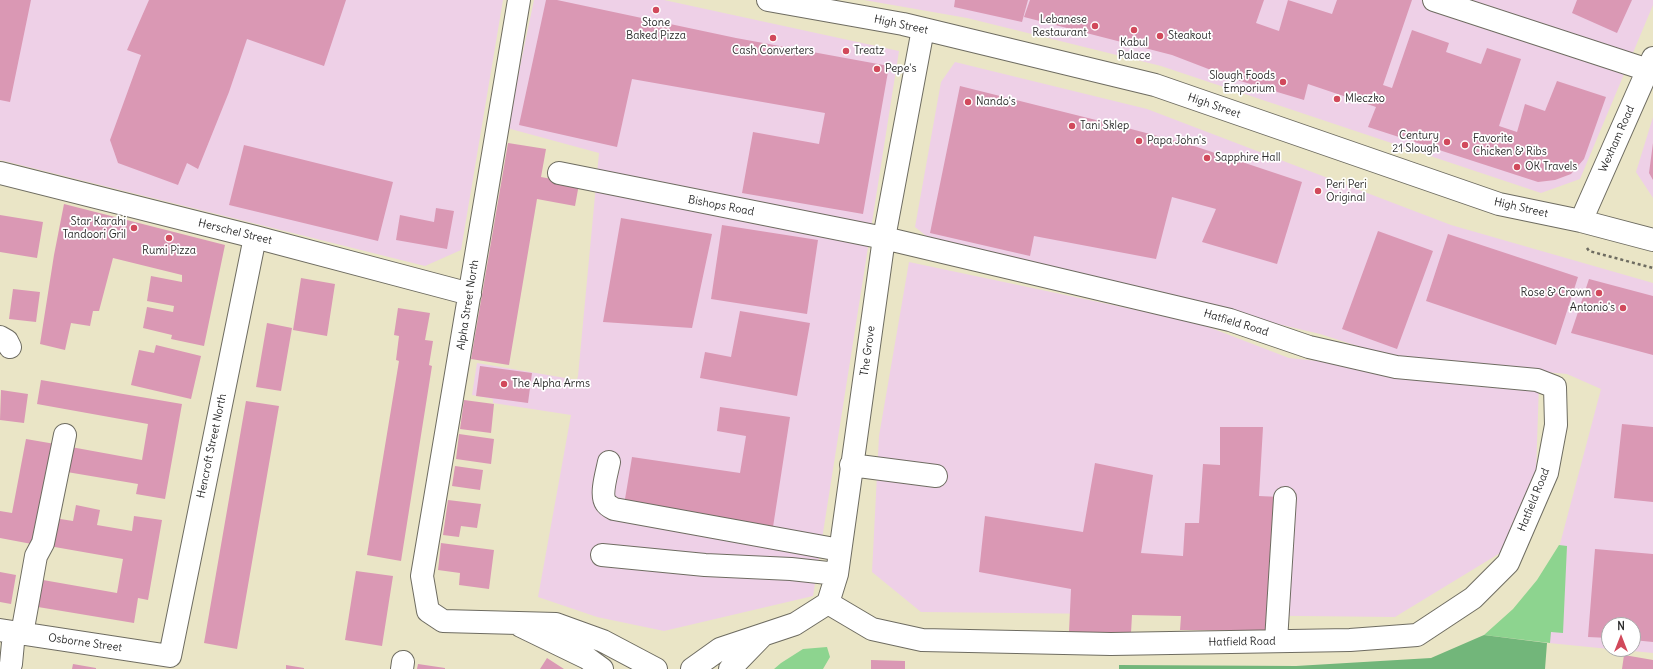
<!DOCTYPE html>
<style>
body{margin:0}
#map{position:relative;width:1653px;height:669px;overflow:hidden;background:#eae5c6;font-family:Delius,sans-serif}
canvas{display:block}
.north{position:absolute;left:1601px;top:617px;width:40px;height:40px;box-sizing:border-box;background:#fff;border:1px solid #aaa;border-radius:50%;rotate:0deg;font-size:11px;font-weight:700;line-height:16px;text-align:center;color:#2b2b2b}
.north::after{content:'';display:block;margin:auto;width:14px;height:18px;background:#d1495b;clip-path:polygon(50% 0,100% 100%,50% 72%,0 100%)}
</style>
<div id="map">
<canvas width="1653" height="669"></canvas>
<div class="north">N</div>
</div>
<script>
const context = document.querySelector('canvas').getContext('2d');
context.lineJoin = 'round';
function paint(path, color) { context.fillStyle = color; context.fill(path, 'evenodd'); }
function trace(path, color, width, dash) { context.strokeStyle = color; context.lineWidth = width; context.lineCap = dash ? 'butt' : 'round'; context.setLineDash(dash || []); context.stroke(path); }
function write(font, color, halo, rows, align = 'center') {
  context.font = font + ' Delius,sans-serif'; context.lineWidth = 3.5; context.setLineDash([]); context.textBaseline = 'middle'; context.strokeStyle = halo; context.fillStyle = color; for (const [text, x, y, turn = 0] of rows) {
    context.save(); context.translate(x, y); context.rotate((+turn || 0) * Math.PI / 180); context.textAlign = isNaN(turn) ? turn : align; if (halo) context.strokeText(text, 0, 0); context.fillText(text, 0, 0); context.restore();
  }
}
const built = new Path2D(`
 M0,0H503L461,250L425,266L0,160Z
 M534,0H664L899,51L813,596L664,631L597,617L538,597L571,415L493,403V399L472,395L477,363L577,380L578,376L599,153L507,128Z
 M864,0H1653V5L1580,179L1541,193L1161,66L967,18Z
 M955,62L1147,109L1451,225L1653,283V653L1611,649H1633V625H1609V649L1549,643L1560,544L1601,389L1567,374L1395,358L1320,334L935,243L915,227L941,82Z
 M1653,117V198L1636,172Z
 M909,262L1198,323L1289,358L1539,384L1536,473L1505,550L1395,617L921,612L872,572L879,436Z`);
const green = new Path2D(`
 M1559,545L1567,546L1563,633L1551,632L1550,643L1484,635L1513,609L1537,580Z
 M827,647L830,657L823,669H774L781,663L803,649Z`);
const forest = new Path2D(`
 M1484,635L1547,643L1545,669H1119V665L1296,666L1431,658Z`);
const building = new Path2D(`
 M0,0H31L10,102L0,100Z
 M149,0H346L324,66L247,39L229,92L198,169L187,163L178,185L118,163L110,140L141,55L127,50Z
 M546,0H557L736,38L889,66L863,214L742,193L753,132L819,144L825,113L632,79L617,147L519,125Z
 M955,0H1028L1022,22L954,7Z
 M1030,0H1264L1256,23L1279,31L1288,0L1332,14L1337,0H1412L1383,85L1392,88L1412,30L1449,43L1446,52L1481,64L1487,48L1521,59L1499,126L1517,132L1525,104L1545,111L1557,81L1606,97L1584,159L1571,174L1555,180L1538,182L1368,127L1376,107L1308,84L1304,100L1237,80L1172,55L1024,17Z
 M1577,0H1632L1617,33L1572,13Z
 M960,86L1112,124L1188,144L1302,182L1277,264L1202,242L1216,209L1172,197L1156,259L1034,236L1030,256L930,233Z
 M508,143L546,149L541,177L579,184L575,206L537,199L509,365L471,359Z
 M1653,143V180L1649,173Z
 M244,145L393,182L378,241L229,205Z
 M64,204L225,245L204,346L171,339L172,335L143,328L147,307L173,312L174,306L147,301L151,276L182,282V275L113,258L99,311H93L90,326L71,323L65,350L40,344L54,255Z
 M436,208L454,211L447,249L396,240L400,215L434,222Z
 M0,215L43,222L37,258L0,252Z
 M621,218L712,234L692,328L603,322Z
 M722,225L818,240L807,314L711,299Z
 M1378,231L1433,251L1397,349L1342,329Z
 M1448,234L1578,277L1556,345L1426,301Z
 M301,278L335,284L327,336L293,330Z
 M1589,279L1653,296V355L1571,333Z
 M13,289L40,292L36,322L9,319Z
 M398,308L430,313L425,340L433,341L429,365L432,366L401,561L367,555L399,361L396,360L399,336L394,335Z
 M740,311L810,323L797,396L700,378L705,352L731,357Z
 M267,323L292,328L281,391L256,387Z
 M156,345L201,356L191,399L131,385L139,350L154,353Z
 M480,366L532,373L528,403L476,396Z
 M41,380L182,404L165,499L136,494L138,484L67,472L71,447L142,460L148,424L37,404Z
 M1,390L28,394L24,423L0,420Z
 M464,400L494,404L491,433L460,429Z
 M246,401L279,406L237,649L204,643Z
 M720,407L790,417L773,527L624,505L632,457L740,473L746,436L717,431Z
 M1622,424L1653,427V502L1614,498Z
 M1220,427H1263L1259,496L1280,497L1270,631L1180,630L1181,616L1132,615L1131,633L1069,632L1071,589L979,572L985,516L1083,532L1095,463L1153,475L1141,553L1183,556L1185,523H1199L1203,464L1220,465Z
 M459,434L494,439L491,464L456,459Z
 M26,439L55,444L37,545L0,538V511L12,513Z
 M455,466L483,470L480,490L452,486Z
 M448,500L481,504L477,528L461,526L459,537L443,535Z
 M76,505L100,510L97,525L132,531L134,516L162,520L148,600L138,598L134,623L38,607L43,580L117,593L123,559L49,546L54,518L73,521Z
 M441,543L494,550L489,589L459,585L460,573L438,570Z
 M1595,549L1653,554V642L1633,640V625H1609V638L1588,637Z
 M356,571L393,576L382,646L345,640Z
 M0,572L16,575L11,604L0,602Z
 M1624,655L1653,660V669H1622Z
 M547,658L564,669H540Z
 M871,660L905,661V669H871Z
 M73,664L96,668V669H72Z
 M418,664L445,668V669H417Z
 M286,665L304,668V669H286Z`);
const path = new Path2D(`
 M1587,248L1589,251L1653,268`);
const minor = new Path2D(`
 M519,0L422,576L428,611L443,621L556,624L603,641L656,669
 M768,0L903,24L1155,85L1499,204L1581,221L1653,240
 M1434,0L1648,70
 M0,173L255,237L470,294
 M559,173L884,238L1230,320L1309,347L1396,367L1537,380L1555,387L1556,425L1547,473L1508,563L1473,598L1417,635L1350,640L1111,644L922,640L872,629L828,603
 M1581,221L1653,58
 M0,337L7,341L10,347
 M609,462C607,472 600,495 606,503C607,505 612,508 614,509L840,550
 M851,465L936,476
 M602,555L705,565L791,569L837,574
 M521,626L587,658L602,669
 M0,630L170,656L255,237
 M22,634L36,556L43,543L65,435
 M1276,641L1285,498
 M9,669L11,664L14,632
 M402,669L403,662
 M692,669L720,649L795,624L828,603L837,574L884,238L923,29
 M730,669L762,636`);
const markers = [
 [656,10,4,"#d1495b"],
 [1095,26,4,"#d1495b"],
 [1134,30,4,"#d1495b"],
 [1160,36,4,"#d1495b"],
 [773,38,4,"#d1495b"],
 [846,51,4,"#d1495b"],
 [877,69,4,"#d1495b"],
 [1283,82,4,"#d1495b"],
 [1337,99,4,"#d1495b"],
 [968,102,4,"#d1495b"],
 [1072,126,4,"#d1495b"],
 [1139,141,4,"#d1495b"],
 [1447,142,4,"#d1495b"],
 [1465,145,4,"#d1495b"],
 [1207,158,4,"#d1495b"],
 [1517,167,4,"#d1495b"],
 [1318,191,4,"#d1495b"],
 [134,228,4,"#d1495b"],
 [169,238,4,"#d1495b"],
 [1599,293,4,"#d1495b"],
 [1623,308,4,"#d1495b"],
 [504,384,4,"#d1495b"]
];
const poiNames = [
 ["Lebanese",1087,20,"right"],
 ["Restaurant",1087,33,"right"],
 ["Stone",656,23,"center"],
 ["Baked Pizza",656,36,"center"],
 ["Steakout",1168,36],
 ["Kabul",1134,43,"center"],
 ["Palace",1134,56,"center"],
 ["Cash Converters",773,51,"center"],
 ["Treatz",854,51],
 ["Pepe's",885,69],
 ["Slough Foods",1275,76,"right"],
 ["Emporium",1275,89,"right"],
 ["Mleczko",1345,99],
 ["Nando's",976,102],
 ["Tani Sklep",1080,126],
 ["Century",1439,136,"right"],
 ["21 Slough",1439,149,"right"],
 ["Favorite",1473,139],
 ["Chicken & Ribs",1473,152],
 ["Papa John's",1147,141],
 ["Sapphire Hall",1215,158],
 ["OK Travels",1525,167],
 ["Peri Peri",1326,185],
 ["Original",1326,198],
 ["Star Karahi",126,222,"right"],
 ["Tandoori Gril",126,235,"right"],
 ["Rumi Pizza",169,251,"center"],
 ["Rose & Crown",1591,293,"right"],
 ["Antonio's",1615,308,"right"],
 ["The Alpha Arms",512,384]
];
const streetNames = [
 ["High Street",901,25,12],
 ["High Street",1214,106,19],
 ["Wexham Road",1617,139,-66],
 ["Bishops Road",721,206,11],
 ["High Street",1521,208,13],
 ["Herschel Street",235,232,14],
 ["Alpha Street North",468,305,-81],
 ["Hatfield Road",1236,323,17],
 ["The Grove",868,351,-82],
 ["Hencroft Street North",212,446,-78],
 ["Hatfield Road",1534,500,-68],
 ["Hatfield Road",1242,642,-1],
 ["Osborne Street",85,643,8]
];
paint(built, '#eed0e7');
paint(green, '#8dd48f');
paint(forest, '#72b67a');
paint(building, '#da98b4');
trace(minor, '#6e6c61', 24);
trace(path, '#6e6c61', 2.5, [3, 3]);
trace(minor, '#fff', 22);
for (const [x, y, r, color] of markers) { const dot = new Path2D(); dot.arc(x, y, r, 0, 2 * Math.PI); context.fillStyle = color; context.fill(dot); trace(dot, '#fff', 1.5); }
write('11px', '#2b2b2b', '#fff', poiNames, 'left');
write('11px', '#2b2b2b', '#fff', streetNames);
</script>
